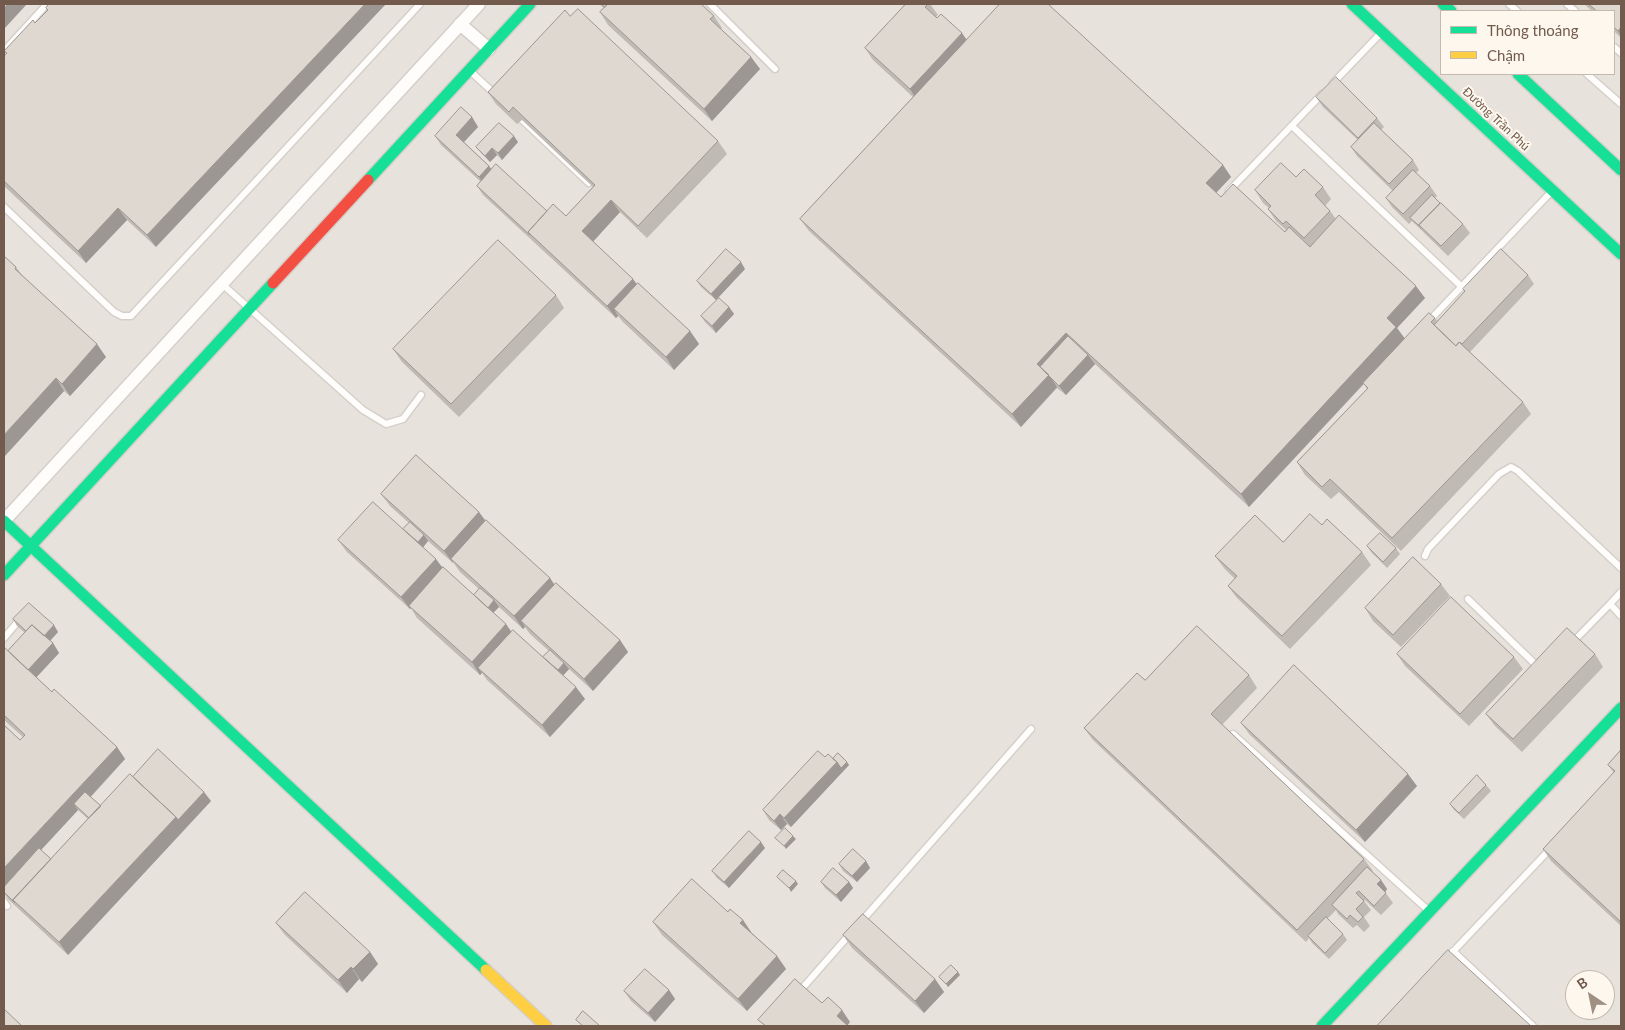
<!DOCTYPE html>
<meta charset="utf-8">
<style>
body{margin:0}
#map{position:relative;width:1625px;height:1030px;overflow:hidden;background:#f6f2eb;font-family:Lato,sans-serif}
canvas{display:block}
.frame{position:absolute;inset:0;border:5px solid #725b4d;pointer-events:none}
.legend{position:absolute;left:1440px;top:10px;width:175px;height:65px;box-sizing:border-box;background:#fdf7ed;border:1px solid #c5b9ad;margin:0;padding:6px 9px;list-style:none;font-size:15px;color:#725b4d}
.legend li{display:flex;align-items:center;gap:10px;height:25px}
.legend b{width:25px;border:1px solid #c5b9ad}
.north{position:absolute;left:1565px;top:970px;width:50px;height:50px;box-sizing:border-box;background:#fdf7ed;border:1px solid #c5b9ad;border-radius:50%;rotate:326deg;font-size:14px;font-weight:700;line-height:20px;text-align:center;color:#725b4d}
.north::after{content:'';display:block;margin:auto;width:18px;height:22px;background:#a09084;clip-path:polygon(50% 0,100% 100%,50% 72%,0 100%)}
</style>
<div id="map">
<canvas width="1625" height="1030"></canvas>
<div class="frame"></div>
<ul class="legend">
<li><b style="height:6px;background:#16e098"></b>Thông thoáng</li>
<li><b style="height:6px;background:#ffcf43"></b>Chậm</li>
</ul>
<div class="north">B</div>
</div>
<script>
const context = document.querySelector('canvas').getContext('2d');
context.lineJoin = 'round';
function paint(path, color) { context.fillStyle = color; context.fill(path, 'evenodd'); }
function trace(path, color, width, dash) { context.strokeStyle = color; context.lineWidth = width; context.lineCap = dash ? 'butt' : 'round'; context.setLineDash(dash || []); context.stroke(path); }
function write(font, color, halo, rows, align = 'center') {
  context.font = font + ' Lato,sans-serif'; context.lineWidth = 4; context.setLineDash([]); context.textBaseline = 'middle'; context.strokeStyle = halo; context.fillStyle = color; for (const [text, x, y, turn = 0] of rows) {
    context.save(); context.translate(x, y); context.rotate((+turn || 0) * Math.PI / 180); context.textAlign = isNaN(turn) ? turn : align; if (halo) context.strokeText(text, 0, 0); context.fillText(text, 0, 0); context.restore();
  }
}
const industrial = new Path2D(`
 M4,4H1621V1026H4ZM1441,11H1614V74H1441ZM1575,980H1605V1010H1575Z`);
const lane = new Path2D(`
 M710,4L775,69
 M1509,4L1517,11
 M1567,4L1575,11
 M1614,47L1621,53
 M4,51L47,4
 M470,71L496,95
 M1587,74L1621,104
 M1333,83L1381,33
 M516,114L589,183
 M1292,126L1462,287
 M1229,191L1322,94
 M4,207L114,312L122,316H131L420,4
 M222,284L363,410L386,424L403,419L421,395
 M1428,322L1552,191
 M1425,556L1428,549L1499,474L1511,467L1518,471L1621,568
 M1621,592L1610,604L1621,616
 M1468,599L1537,666H1541
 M4,638L21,618
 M1572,643L1610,604
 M1233,734L1429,911
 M4,902L7,906
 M860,923L1031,729
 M1453,951L1533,1026
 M1446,959L1551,848
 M799,992L850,934`);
const street = new Path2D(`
 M460,24L489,49
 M4,521L479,4`);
const fast = new Path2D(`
 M1352,4L1621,254
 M1443,4L1451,11
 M1518,74L1621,170
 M368,180L530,4
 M4,521L486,970
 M4,575L273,283
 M1322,1026L1621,708`);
const slow = new Path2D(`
 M486,970L546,1026`);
const jam = new Path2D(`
 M273,283L368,180`);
const wall = new Path2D(`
 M49,4L156,247L127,220L86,263L4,186V56L6,54L4,51L35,23L47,10L46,8Z
 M599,4H701L714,16L722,28L721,29L751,57L760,69L712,121L608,25L600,12L604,8Z
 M906,4H930L938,15L936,17L967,40L1223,165L1231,177L1216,193L1221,197L1285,232L1286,230L1276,221L1268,209L1269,208L1263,203L1255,190L1296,177L1323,187L1331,199L1325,206L1330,211L1336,219L1425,298L1397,328L1405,339L1435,318L1437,321L1465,292L1463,289L1528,275L1534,284L1470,352L1523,402L1531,414L1401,551L1339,492L1331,499L1305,475L1297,462L1367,389L1364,384L1249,507L1095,364L1066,395L1057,388L1021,427L809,231L800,219L913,97L873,60L865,48Z
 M1584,4H1621V38L1614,31V11H1592Z
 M570,16L718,141L727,154L647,238L620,212L593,241L637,285L690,331L699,344L674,370L623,322L618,316L616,318L483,195L477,186L481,182L441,145L435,136L472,117L478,127L464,142L489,166L492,170L547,211L566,216L593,187L522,120L517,124L496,104L488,92Z
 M1316,97L1377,118L1384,127L1381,130L1413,160L1419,170L1416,173L1430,186L1437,196L1435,198L1463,224L1470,233L1448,256L1415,224L1412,221L1409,224L1392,207L1386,198L1393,191L1357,156L1351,147L1358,140L1323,107Z
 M518,142L502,160L497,155L490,162L481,153L476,147Z
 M16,267L22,275L106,357L70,396L64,391L4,457Z
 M745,269L716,300L701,287L697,281Z
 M556,295L564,308L459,417L402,362L393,349Z
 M729,307L734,314L716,333L705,322L701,316Z
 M381,494L486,521L550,578L554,585L620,640L628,652L593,691L569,669L563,675L585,699L550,737L487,680L482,673L480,675L417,618L411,608L410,609L347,552L338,540L403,529L409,523L390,506ZM428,541L453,563V562L460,572L479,589L474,595L443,568L423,547ZM499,607L523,629L525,627L530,634L549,651L543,657L511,632L493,613Z
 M1322,525L1362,552L1371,565L1290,649L1237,598L1228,586L1235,579L1224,568L1215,556L1283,542Z
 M1367,546L1396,548L1400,554L1387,568L1371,552Z
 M1441,584L1450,596L1401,647L1373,621L1365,608Z
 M13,619L58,632L50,641L53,643L59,653L36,677L52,692L117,747L125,759L91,797L101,806L133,777L211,801L68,955L8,899L4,893V725L20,740L23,737L4,720V647L8,651L25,633L17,626ZM78,810L88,819L51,859L41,850Z
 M1397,654L1514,657L1523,669L1469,726L1405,666Z
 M1595,654L1603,667L1522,752L1495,726L1486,714Z
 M1249,675L1257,688L1222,725L1364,859L1373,871L1372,872L1381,880L1387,889L1385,892L1393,903L1381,915L1365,900L1364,901L1371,910L1364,917L1370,926L1364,932L1357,925L1353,928L1338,914L1336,910L1327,919L1343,934L1347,940L1329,959L1312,943L1309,938L1306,942L1093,740L1084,728L1145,680Z
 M1241,723L1417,786L1365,842L1250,735Z
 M1621,750V926L1551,861L1543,849L1614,773L1608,765Z
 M825,757L833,759L849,765L791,827L787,824L781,830L769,820L763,810Z
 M1486,785L1491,791L1464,819L1454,810L1450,804Z
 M765,848L729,888L717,878L712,871Z
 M866,861L870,868L857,882L843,871L839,864Z
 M821,882H849L853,888L841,902L825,888Z
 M728,912L743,920L751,932L777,956L786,969L747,1011L662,935L653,922Z
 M276,923L370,952L378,964L362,982L359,979L347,993L285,935Z
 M843,935L935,979L944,992L924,1013L852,948Z
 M669,990L675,999L655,1022L631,1001L624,991Z`);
const shadedWall = new Path2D(`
 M7,4H27L4,29V8Z
 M365,4H386L156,247L147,235Z
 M1621,27V36L1618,31Z
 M962,33L971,46L918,102L910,89Z
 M751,57L760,69L712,121L704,109Z
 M472,117L478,127L462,144L456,135Z
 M514,136L518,142L502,160L498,153Z
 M492,148L497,155L490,162L485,156Z
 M1223,165L1231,177L1214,195L1206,183Z
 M489,166L495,175L485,186L479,177Z
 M611,200L620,212L591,244L582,231Z
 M118,208L127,220L86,263L78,251Z
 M741,262L745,269L716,300L711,294Z
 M633,279L642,291L614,309L618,316L616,318L607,306Z
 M1416,286L1425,298L1397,328L1405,339L1249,507L1241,494L1387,318Z
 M729,307L734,314L716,333L712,326Z
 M690,331L699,344L674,370L666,357Z
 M1066,333L1075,346L1047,375L1037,364Z
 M97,344L106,357L70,396L62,384Z
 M1088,355L1095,364L1066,395L1059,386Z
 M1049,375L1057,387L1021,427L1012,414Z
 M56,378L64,391L4,457V435Z
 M479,512L488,524L451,559L453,562V563L444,551Z
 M424,535L428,541L421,550L416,543Z
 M436,559L445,571L409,606L411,608L410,609L401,597Z
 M550,578L558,590L521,621L525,627L523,629L514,616Z
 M494,600L499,607L491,615L487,609Z
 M506,624L515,637L478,668L482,673L480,675L472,662Z
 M54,625L58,632L48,643L44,636Z
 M620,640L628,652L593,691L584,679Z
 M53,643L59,653L34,680L28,670Z
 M564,663L569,669L561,678L557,671Z
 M576,687L585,699L550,737L542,725Z
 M117,747L125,759L79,809L74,804L78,810L4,890V868Z
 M837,762H847L849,765L791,827L784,818Z
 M1408,774L1417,786L1365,842L1356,830Z
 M204,792L211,801L68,955L59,942L176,817Z
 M780,814L787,824L781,830L774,821Z
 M793,836L796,839L786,849L784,846Z
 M761,842L765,848L729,888L724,882Z
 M866,861L870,868L857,882L852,876Z
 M1381,880L1387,889L1384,894L1377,884Z
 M796,881L798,884L791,892L789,888Z
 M849,882L853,888L841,902L836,895Z
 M743,920L751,932L749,935L740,923Z
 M370,952L378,964L362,982L353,969Z
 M777,956L786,969L747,1011L738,999Z
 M351,967L359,979L347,993L338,980Z
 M958,972L960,975L948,987L946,984Z
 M935,979L944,992L924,1013L915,1001Z
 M669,990L675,999L655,1022L648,1013Z
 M842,1010L850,1022L847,1026L837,1016Z`);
const building = new Path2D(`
 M49,4H365L147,235L118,208L78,251L4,181V56L7,53L4,51L33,20L35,23L48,10L46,8Z
 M602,4H608L605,7Z
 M608,4H701L714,16L710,19L751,57L704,109L600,12Z
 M906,4H928L925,7L937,18L941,14L962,33L910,89L865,48Z
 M1000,4H1048L1223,165L1206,183L1221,197L1233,184L1285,232L1289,227L1310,247L1339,215L1416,286L1387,318L1396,327L1241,494L1066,333L1037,364L1049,375L1012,414L800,219Z
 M1589,4H1621V27L1618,31L1614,27V11H1597Z
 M578,9L718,141L638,226L611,200L582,231L633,279L607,306L528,232L553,204L566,216L595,185L513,107L509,112L488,92L565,10L570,16Z
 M1336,77L1377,118L1358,138L1316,97Z
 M461,107L472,117L456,135L489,166L479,177L435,136Z
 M499,123L514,136L498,153L492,148L485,156L476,147Z
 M1374,123L1413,160L1389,184L1351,147Z
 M1281,163L1296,177L1304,169L1323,187L1315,195L1330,211L1304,238L1286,221L1283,224L1268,209L1271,206L1255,190Z
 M496,164L547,211L528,232L530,235L477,186Z
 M1413,170L1430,186L1403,214L1386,198Z
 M1432,195L1440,203L1419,225L1422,228L1410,218Z
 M1441,203L1463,224L1441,246L1419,225Z
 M498,240L556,295L451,404L393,349Z
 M726,249L741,262L711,294L697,281Z
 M1501,249L1528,275L1462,344L1459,342L1456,346L1434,325L1465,291L1463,289Z
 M4,256L16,267L15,269L97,344L62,384L56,378L4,435Z
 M638,283L690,331L666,357L614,309Z
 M719,298L729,307L712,326L701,316Z
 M1429,313L1435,318L1431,322L1456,346L1459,342L1523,402L1392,538L1330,479L1322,487L1297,462L1368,388L1363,383Z
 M1068,336L1088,355L1059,386L1040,367Z
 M416,455L479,512L444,551L381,494Z
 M373,502L436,559L401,597L338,540Z
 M1310,514L1322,525L1327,519L1362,552L1282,636L1228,586L1237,576L1215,556L1255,515L1283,542Z
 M486,520L550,578L514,616L451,559Z
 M410,522L424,535L418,542L403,529Z
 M1380,533L1396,548L1383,562L1367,546Z
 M1413,557L1441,584L1393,635L1365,608Z
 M443,567L506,624L472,662L409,606Z
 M556,583L620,640L584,679L521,621Z
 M480,588L494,600L488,608L474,595Z
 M1451,597L1514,657L1460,714L1397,654Z
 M29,603L54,625L44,636L32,625L26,631L13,619Z
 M32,625L53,643L28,670L8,651Z
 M1197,626L1249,675L1211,714L1364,859L1297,930L1084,728L1137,673L1145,680Z
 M1567,628L1595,654L1513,739L1486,714Z
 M513,630L576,687L542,725L478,668Z
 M4,647L52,692L54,689L117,747L4,868V725L20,740L25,735L4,715Z
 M550,650L564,663L558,670L543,657Z
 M1294,665L1408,774L1356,830L1241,723Z
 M158,749L204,792L178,820L176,817L133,777Z
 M1621,750V922L1543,849L1615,771L1608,765Z
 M818,751L825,757L828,754L837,762L784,818L780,814L774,821L763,810Z
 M838,753L847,762L841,768L837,762L833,759Z
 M130,774L176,817L59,942L13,900Z
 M1477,775L1486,785L1459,813L1450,804Z
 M85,792L101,806L89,818L74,804Z
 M785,828L793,836L784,846L775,838Z
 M749,831L761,842L724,882L712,871Z
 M39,848L51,859L13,900L15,903L4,892V887Z
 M853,849L866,861L852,876L839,864Z
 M1367,867L1381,880L1377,884L1386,893L1374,906L1359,891L1356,893L1364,901L1356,909L1363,917L1358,922L1350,915L1347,919L1332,905Z
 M833,868L849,882L836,895L821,882Z
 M783,870L796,881L789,888L777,877Z
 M692,879L728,912L730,909L743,920L740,923L777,956L738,999L653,922Z
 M305,892L370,952L353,969L351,967L338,980L276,923Z
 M863,914L935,979L915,1001L843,935Z
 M1326,917L1343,934L1325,953L1308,936Z
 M1448,950L1531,1026H1377Z
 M951,965L958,972L946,984L939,977Z
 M645,969L669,990L648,1013L624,991Z
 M795,979L822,1003L828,997L842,1010L837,1016L848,1026H766L758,1020Z
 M4,1009L22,1026H4Z
 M583,1011L600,1026H583L576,1020Z`);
const streetNames = [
 ["Đường Trần Phú",1496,119,43]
];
paint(industrial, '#e8e2dc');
trace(lane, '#d5cfca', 9);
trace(street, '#d5cfca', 15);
trace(fast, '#d5cfc8', 14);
trace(slow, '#d5cfc8', 14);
trace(jam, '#d5cfc8', 14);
trace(lane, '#fefdfc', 6);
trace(street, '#fefdfc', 12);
trace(fast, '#16e098', 11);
trace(slow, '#ffcf43', 11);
trace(jam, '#f24e42', 11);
paint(wall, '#c0bab4');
paint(shadedWall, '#9c9792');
paint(building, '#dfd8d1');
trace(building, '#9c9792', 1);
write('12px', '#725b4d', '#fdf7ed', streetNames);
</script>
